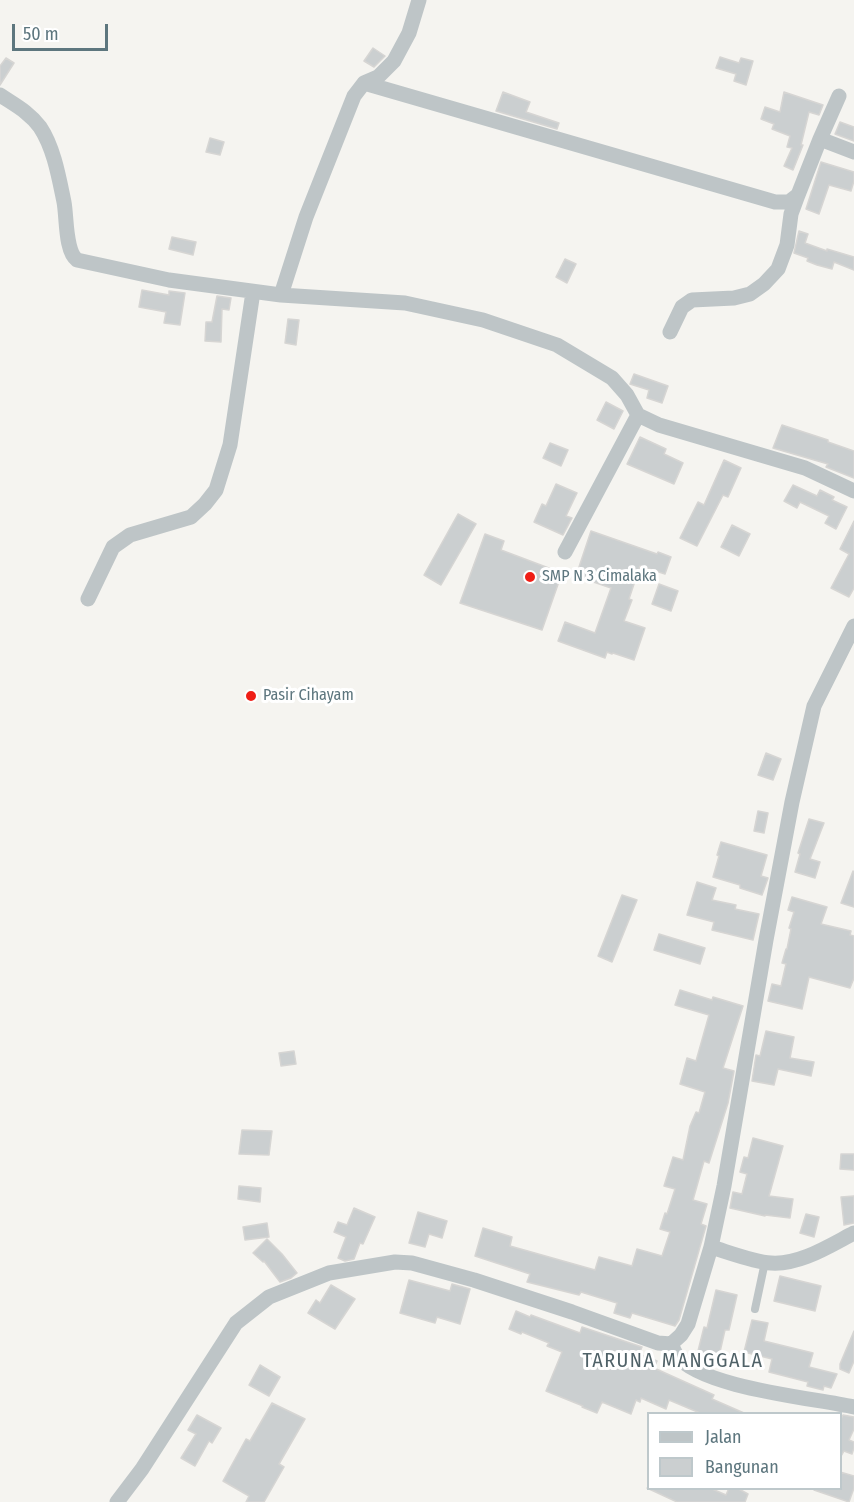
<!DOCTYPE html>
<style>
body{margin:0}
#map{position:relative;width:854px;height:1502px;overflow:hidden;background:#f5f4f0;font-family:"Fira Sans Condensed",sans-serif}
canvas{display:block}
.legend{position:absolute;left:647px;top:1412px;width:195px;height:78px;box-sizing:border-box;background:#fff;border:2px solid #bec8cb;margin:0;padding:8px 10px;list-style:none;font-size:18px;color:#5d767e}
.legend li{display:flex;align-items:center;gap:12px;height:30px}
.legend b{width:30px;border:2px solid #bec8cb}
.scale{position:absolute;left:12px;top:24px;width:96px;height:27px;box-sizing:border-box;border:3px solid #5d767e;border-top:0;padding-left:8px;font-size:18px;line-height:21px;white-space:nowrap;color:#5d767e;-webkit-text-stroke:4px #fff;paint-order:stroke}
</style>
<div id="map">
<canvas width="854" height="1502"></canvas>
<ul class="legend">
<li><b style="height:8px;background:#bec5c7"></b>Jalan</li>
<li><b style="height:16px;background:#cbcfd0"></b>Bangunan</li>
</ul>
<div class="scale">50 m</div>
</div>
<script>
const context = document.querySelector('canvas').getContext('2d');
context.lineJoin = 'round';
function paint(path, color) { context.fillStyle = color; context.fill(path, 'evenodd'); }
function trace(path, color, width, dash) { context.strokeStyle = color; context.lineWidth = width; context.lineCap = dash ? 'butt' : 'round'; context.setLineDash(dash || []); context.stroke(path); }
function write(font, color, halo, rows, align = 'center') {
  context.font = font + ' "Fira Sans Condensed",sans-serif'; context.lineWidth = 6; context.setLineDash([]); context.textBaseline = 'middle'; context.strokeStyle = halo; context.fillStyle = color; for (const [text, x, y, turn = 0] of rows) {
    context.save(); context.translate(x, y); context.rotate((+turn || 0) * Math.PI / 180); context.textAlign = isNaN(turn) ? turn : align; if (halo) context.strokeText(text, 0, 0); context.fillText(text, 0, 0); context.restore();
  }
}
const building = new Path2D(`
 M373,48L385,56L374,67L364,61Z
 M720,57L739,63L741,58L753,61L746,85L734,81L736,74L716,68Z
 M6,58L14,63L0,85V66Z
 M503,92L530,102L526,112L559,123L557,129L496,111Z
 M784,92L823,105L819,115L809,112L801,145H803L793,170L784,166L792,148L787,147L790,136L772,129L774,124L761,119L765,107L780,112Z
 M840,122L854,127V141L835,134Z
 M210,138L224,142L220,155L206,152Z
 M821,162L854,172V181L851,191L829,185L819,214L806,209Z
 M799,231L808,234L805,243L827,251V249L854,257V270L834,262L832,269L817,265L807,261L808,258L794,253Z
 M172,237L196,242L193,255L169,249Z
 M565,259L576,264L567,283L556,277Z
 M142,290L169,295V291L185,293L180,325L164,323L166,312L139,307Z
 M217,296L231,298L229,310L222,309L221,342L205,341L206,322H212Z
 M288,319L299,320L296,345L285,343Z
 M634,374L668,386L662,403L647,398L649,390L630,384Z
 M606,402L623,411L614,429L597,420Z
 M782,425L828,440V442L854,451V478L826,467L828,464L773,448Z
 M640,437L666,449L664,454L683,463L674,484L627,464Z
 M550,443L568,450L561,466L543,458Z
 M724,460L741,468L728,497L723,495L697,546L680,538L698,502L704,505Z
 M556,484L577,493L566,516L572,518L563,535L534,522L542,504L546,506Z
 M793,485L817,496L820,490L834,497L832,500L847,507L836,529L825,523L829,516L800,502L797,508L784,501Z
 M458,514L476,524L441,585L424,575Z
 M854,521V588L849,597L831,588L849,554L840,549Z
 M732,525L750,534L739,556L721,547Z
 M591,531L657,554L658,552L671,557L665,574L640,566L629,599L632,600L624,621L645,628L634,660L613,653L612,654L607,652L605,658L558,641L565,622L595,633L611,588L576,576Z
 M485,534L504,541L501,550L562,573L542,630L460,603Z
 M659,584L678,591L671,611L652,604Z
 M766,753L781,759L773,780L758,775Z
 M758,811L768,813L764,833L754,831Z
 M809,819L824,823L810,859L820,862L815,878L795,872L800,854L798,853Z
 M721,842L767,855L761,876L768,878L762,895L740,888V885L713,877L719,856L717,855Z
 M853,871L854,872V907L841,903Z
 M697,882L716,888L712,900L736,905L735,909L759,914L753,940L712,930L714,922L687,915Z
 M622,895L637,900L612,962L598,956Z
 M792,897L827,907L821,924L851,931L850,935L854,936V978L850,988L809,977L802,1009L768,1001L772,984L781,986L786,964L782,963L786,949H787L791,929L789,928L794,912L788,910Z
 M659,934L705,948L700,964L654,950Z
 M680,990L712,1000L713,997L743,1006L723,1068L734,1071L728,1103L709,1163L704,1161L693,1200L707,1204L701,1224L706,1226L679,1320L675,1326L632,1313L630,1318L614,1313L617,1303L581,1292L579,1295L527,1282L530,1274L475,1256L483,1228L512,1237L510,1246L595,1270L599,1257L632,1266L637,1249L662,1256L670,1232L660,1229L665,1213L667,1214L675,1189L664,1186L673,1157L683,1160L690,1126L696,1112L699,1113L705,1092L680,1084L687,1058L696,1061L709,1015L675,1005Z
 M766,1031L794,1037L790,1058L814,1062L811,1076L778,1069L774,1085L752,1081L756,1055L760,1056Z
 M294,1051L296,1064L281,1066L279,1053Z
 M242,1130L272,1131L269,1155L239,1154Z
 M753,1138L783,1146L769,1196L793,1199L790,1218L765,1215V1216L730,1208L733,1192L742,1194L747,1174L740,1172L744,1157L748,1158Z
 M841,1154H854V1170L840,1169Z
 M239,1186L261,1188L260,1202L238,1199Z
 M854,1196V1223L844,1225L841,1197Z
 M354,1208L375,1217L363,1244L360,1243L354,1259L345,1261L338,1258L346,1237L334,1232L338,1222L347,1225Z
 M418,1212L447,1221L442,1238L429,1234L425,1247L409,1243Z
 M806,1214L819,1217L814,1237L800,1233Z
 M267,1223L269,1237L245,1240L243,1227Z
 M267,1239L282,1254L297,1273L291,1278L280,1282L264,1261L263,1262L253,1253Z
 M780,1276L821,1286L815,1311L774,1301Z
 M409,1280L450,1291L452,1284L470,1289L460,1324L437,1317L435,1323L400,1313Z
 M331,1285L355,1299L335,1329L308,1313L316,1300L320,1303Z
 M716,1290L737,1295L729,1330H725L717,1365L696,1359L704,1327L707,1328Z
 M516,1311L530,1317L531,1315L580,1333L582,1327L642,1347L639,1354L657,1361L654,1368L714,1395L712,1399L744,1413H700L669,1400L666,1409L641,1398L640,1402L636,1400L631,1414L602,1402L597,1413L582,1407L583,1406L546,1391L562,1352L547,1346L549,1343L522,1332L521,1334L509,1329Z
 M752,1320L768,1323L764,1341L813,1353L809,1367L837,1374L831,1388L824,1386L823,1390L807,1386L808,1382L769,1372L772,1359L744,1352Z
 M854,1331V1361L849,1373L840,1369V1364Z
 M260,1365L280,1377L269,1396L249,1385Z
 M272,1403L305,1419L279,1464L284,1467L264,1502H246L249,1496L223,1481L246,1439L250,1441Z
 M197,1415L221,1428L212,1443L209,1441L195,1466L181,1458L196,1434L188,1430Z
 M843,1415L854,1417V1429L849,1440L854,1442V1448L852,1454L844,1451L840,1458V1421Z
 M840,1472L854,1476V1488L849,1502L814,1490V1488H840Z
 M647,1488H710L726,1495L729,1488H737L748,1494L745,1502H677Z`);
const service = new Path2D(`
 M755,1309L765,1262`);
const minor = new Path2D(`
 M364,83L775,202H789L798,195L820,139L854,152
 M0,95C15,105 29,112 40,127C54,148 59,178 64,202C67,218 65,251 77,260L169,280L281,295L306,217L354,96L364,83L378,77L394,61L409,33L419,0
 M820,139L839,96
 M281,295L405,303L483,320L557,345L612,378L627,395L638,415L659,425L805,468L854,491
 M670,332L682,307L692,300L734,298L750,294L764,284L778,269L787,245L791,214L798,195
 M565,552L638,415
 M88,599L113,547L130,535L191,517L205,504L216,490L230,445L253,292
 M711,1247C728,1252 754,1262 771,1263C800,1265 829,1246 854,1233
 M671,1344C673,1348 675,1353 677,1356C702,1388 814,1398 854,1407
 M117,1502L142,1469L236,1323L269,1297L329,1273L395,1262L412,1263L474,1280L572,1312L658,1343L671,1344L681,1335L688,1324L711,1247L724,1186L766,940L792,802L814,706L854,626`);
const markers = [
 [530,577,6,"#ef1e16"],
 [251,696,6,"#ef1e16"]
];
const poiNames = [
 ["SMP N 3 Cimalaka",542,577],
 ["Pasir Cihayam",263,696]
];
const quarterNames = [
 ["TARUNA MANGGALA",673,1361]
];
paint(building, '#cbcfd0');
trace(building, '#d6d5d3', 1.5);
trace(service, '#bec5c7', 8);
trace(minor, '#bec5c7', 15);
for (const [x, y, r, color] of markers) { const dot = new Path2D(); dot.arc(x, y, r, 0, 2 * Math.PI); context.fillStyle = color; context.fill(dot); trace(dot, '#fff', 2); }
write('16px', '#5d767e', '#fff', poiNames, 'left');
context.letterSpacing = '1.5px';
write('20px', '#506268', '#fff', quarterNames);
context.letterSpacing = '0px';
</script>
